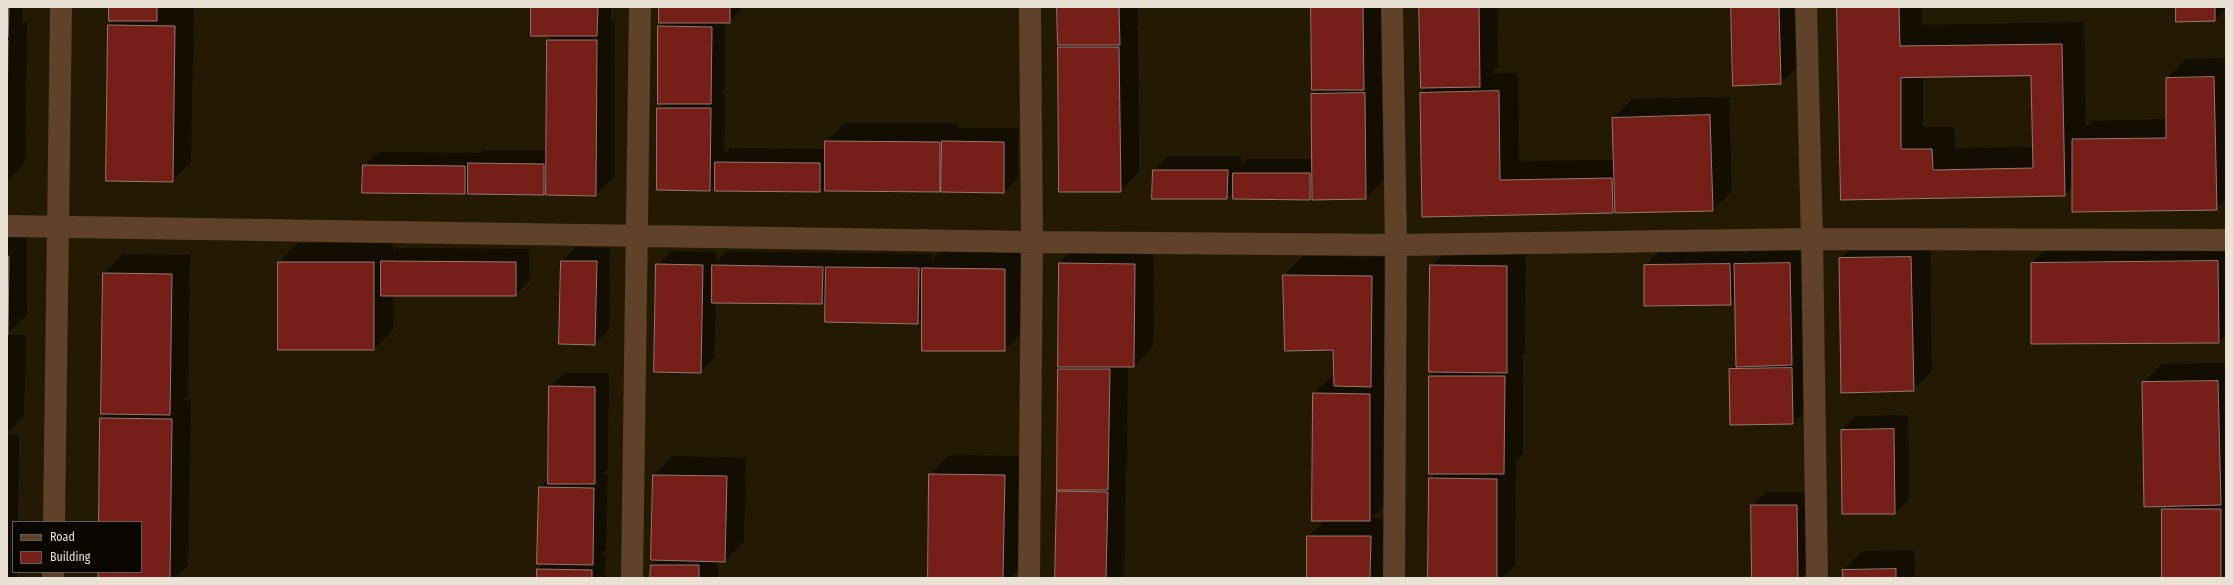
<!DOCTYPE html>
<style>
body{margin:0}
#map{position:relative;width:2233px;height:585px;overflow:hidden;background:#241a04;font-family:"Fira Sans Condensed",sans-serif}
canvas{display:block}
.frame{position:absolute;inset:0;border:8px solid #e8e1d4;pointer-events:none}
.legend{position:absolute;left:12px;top:521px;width:130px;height:52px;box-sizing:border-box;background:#0a0601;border:1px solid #635e55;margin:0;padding:5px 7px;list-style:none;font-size:12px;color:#e8e1d4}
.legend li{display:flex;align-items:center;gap:8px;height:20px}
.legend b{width:20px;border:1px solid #635e55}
</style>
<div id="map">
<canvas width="2233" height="585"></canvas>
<div class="frame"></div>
<ul class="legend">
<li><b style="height:5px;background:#60422a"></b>Road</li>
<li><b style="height:11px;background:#761f18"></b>Building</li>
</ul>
</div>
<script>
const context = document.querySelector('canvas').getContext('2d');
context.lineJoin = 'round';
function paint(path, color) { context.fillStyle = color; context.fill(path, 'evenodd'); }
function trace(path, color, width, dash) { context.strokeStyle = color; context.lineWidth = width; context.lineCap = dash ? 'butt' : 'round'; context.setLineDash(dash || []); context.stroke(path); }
const shadow = new Path2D(`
 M7,7H22V22H27L25,163L7,181Z
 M110,7H194L191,162L172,181L107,180L109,25L114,20Z
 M532,7H611V21H615V176L596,195L547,190L543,194L469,189L465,193L364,166L378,152L480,153L483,150H547L548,40L553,35Z
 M660,7H743L729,22H725V90L720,94H725L724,154L730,148L826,149V142L845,123H958V128H1018V178L1004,192L942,188L939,191L826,185L820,191L716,183L710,190L658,109L664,103L659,27L664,22Z
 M1058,7H1138V25L1135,28H1138L1139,172L1120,191L1059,48L1062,44Z
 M1312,7H1382L1383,70L1378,74H1383L1385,179L1366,198L1313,195L1309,199L1234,192L1227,198H1153L1154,170L1168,156H1241V166L1248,159H1313L1312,94L1317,89Z
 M1420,7H1497L1498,67L1492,73H1518L1519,161L1615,160L1613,118L1632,99L1729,97L1732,191L1713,210L1616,209L1612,212L1423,216L1421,93L1428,87Z
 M1732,7H1798L1799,65L1780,84Z
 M1838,7H1921L1922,25L2084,22L2086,127L2092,121L2167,119V78L2186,59L2226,58V199L2216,209L2073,186L2065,195L1842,199ZM2032,75L2034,147L1955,148L1954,127H1923V76Z
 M2177,7H2226V9L2215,20Z
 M7,237H27V315L7,334Z
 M1930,239L1932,371L1913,390L1840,259L1859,240Z
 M298,243H393V251L396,248L529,249V281L515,295H393V330L374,349H279V262Z
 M2226,243V334L2219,342L2032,263L2051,244Z
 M1079,244L1154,245L1153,347L1134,366H1128L1127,470L1123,474H1126L1124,578H1056L1058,491L1060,489H1058L1059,369L1062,366L1060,263Z
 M1809,244L1811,345L1802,354H1806L1807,409L1793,423L1730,370L1737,363L1736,299L1730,304L1645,265L1659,251L1743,250L1744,255L1754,245Z
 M576,247L610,248L609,330L595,344L560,343L562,261Z
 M1450,247H1526L1525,353L1520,358H1523V454L1516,461L1515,565L1502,578H1429L1430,479L1436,473L1430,376L1435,371L1431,266Z
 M942,250H1024V331L1005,350L923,317L917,323L826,299L822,303L716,302L714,358L700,372L657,265L671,251L717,252V262L727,251L837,253L836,257L841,253L932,254V260Z
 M123,254L190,255L188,395L183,400H191L188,565L175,578H99V572H141V522H100L101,418L107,413H102L104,273Z
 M1303,256L1391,257L1390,367L1382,375H1389L1388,501L1372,518H1389V578H1308V537L1325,520L1314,393L1334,374V349L1284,275Z
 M7,335H26L24,416L7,433Z
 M2226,363V578H2163V510L2168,505L2143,383L2162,364Z
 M564,373H609L608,469L603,474H608L606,550L600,556H606L605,578H538V569L544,563L540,488L549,478L550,387Z
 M1908,415L1909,499L1895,513L1842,430L1856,416Z
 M7,434L19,435L18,522H13V572H17V578H7Z
 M949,455L1023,456L1022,566L1010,578H929L930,474Z
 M672,456L746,458L744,542L725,560H718V578H651L652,565L657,559L654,475Z
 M1766,492H1810L1812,567L1800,578H1753L1752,506Z
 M1914,550L1915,578H1844L1843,570L1862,551Z`);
const building = new Path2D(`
 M7,7H9L8,38H7Z
 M109,7H157V21H109Z
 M531,7H598L597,36H531Z
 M659,7H730V23H659Z
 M1057,7H1119L1120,45H1058Z
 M1311,7H1363L1364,90H1312Z
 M1419,7H1479L1480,87L1421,88Z
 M1731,7H1779L1781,84L1733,86Z
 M1837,7H1899L1900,46L2062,44L2065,196L1841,200ZM2031,76L2033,168L1933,170L1932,149H1901V78Z
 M2176,7H2215V21L2176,22Z
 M108,25L175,26L173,182L106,181Z
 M658,26L712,27L711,104H658Z
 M7,40H8L7,124Z
 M547,40H597L596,196L546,195Z
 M1058,47H1119L1121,192H1059Z
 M2214,77L2217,210L2072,212V139L2166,138V78Z
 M1499,91L1500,180L1612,178L1613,213L1422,217L1420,93Z
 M1365,93L1366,199L1312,200L1311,94Z
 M657,108H711L710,191L657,190Z
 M1710,115L1713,211L1615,213L1612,118Z
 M825,141L940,142V192L825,191Z
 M942,141L1004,142V193L941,192Z
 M715,162L820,163V192L715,191Z
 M468,163L544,164V195L468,194Z
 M363,165L465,166V194L362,193Z
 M1153,170H1228L1227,199H1152Z
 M1233,173H1310V200L1233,199Z
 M7,256H9L8,335H7Z
 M1911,257L1914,391L1841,393L1839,258Z
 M381,261L516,262V296H381Z
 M561,261H597L595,345L559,344Z
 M2218,261L2219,343L2031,344V263Z
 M278,262H374V350H278Z
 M1059,263L1135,264L1134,367H1058Z
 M1790,263L1792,365L1736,367L1734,264Z
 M656,264L703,265L701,373L654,372Z
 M1730,264L1731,305L1644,306V265Z
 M712,265L823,267L822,304L712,303Z
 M1430,265L1507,266V373L1429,372Z
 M826,267L919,268L918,324L825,322Z
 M922,268L1005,269V351H922Z
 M103,273L172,274L170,415L101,414Z
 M1283,275L1372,276L1371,387L1334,386L1333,350L1285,351Z
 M1792,368L1793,424L1730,425L1729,369Z
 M1058,369H1110L1108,490H1057Z
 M1429,376H1505L1504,474H1429Z
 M2218,381L2221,505L2144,507L2142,382Z
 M549,386L595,387V484H548Z
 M1313,393L1370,394V521H1312Z
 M100,418L172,419L170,578H98V572H141V522H99Z
 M1894,429L1895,514H1842L1841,430Z
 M929,474L1005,475L1003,578H928Z
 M653,475L727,476L725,562L651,560Z
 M1429,478L1497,479V578H1428Z
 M539,487L594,488L593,565L537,564Z
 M1057,491L1108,492L1106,578H1055Z
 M1751,505H1797L1798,578H1752Z
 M2162,509H2221V578H2162Z
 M1307,536H1371L1370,578H1307Z
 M651,565H699V578H650Z
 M537,569L592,570V578H537Z
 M1896,569V578H1843L1842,570Z`);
const minor = new Path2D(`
 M1392,7L1396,245L1394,578
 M1806,7L1812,239L1817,578
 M7,226L1032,242L1396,245L1812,239L2226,240
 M54,522L61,7
 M53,578V572
 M632,578L640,7
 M1029,578L1032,242L1030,7`);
paint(shadow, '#0007');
paint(building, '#761f18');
trace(building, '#977873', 1);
trace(minor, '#60422a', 22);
</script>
